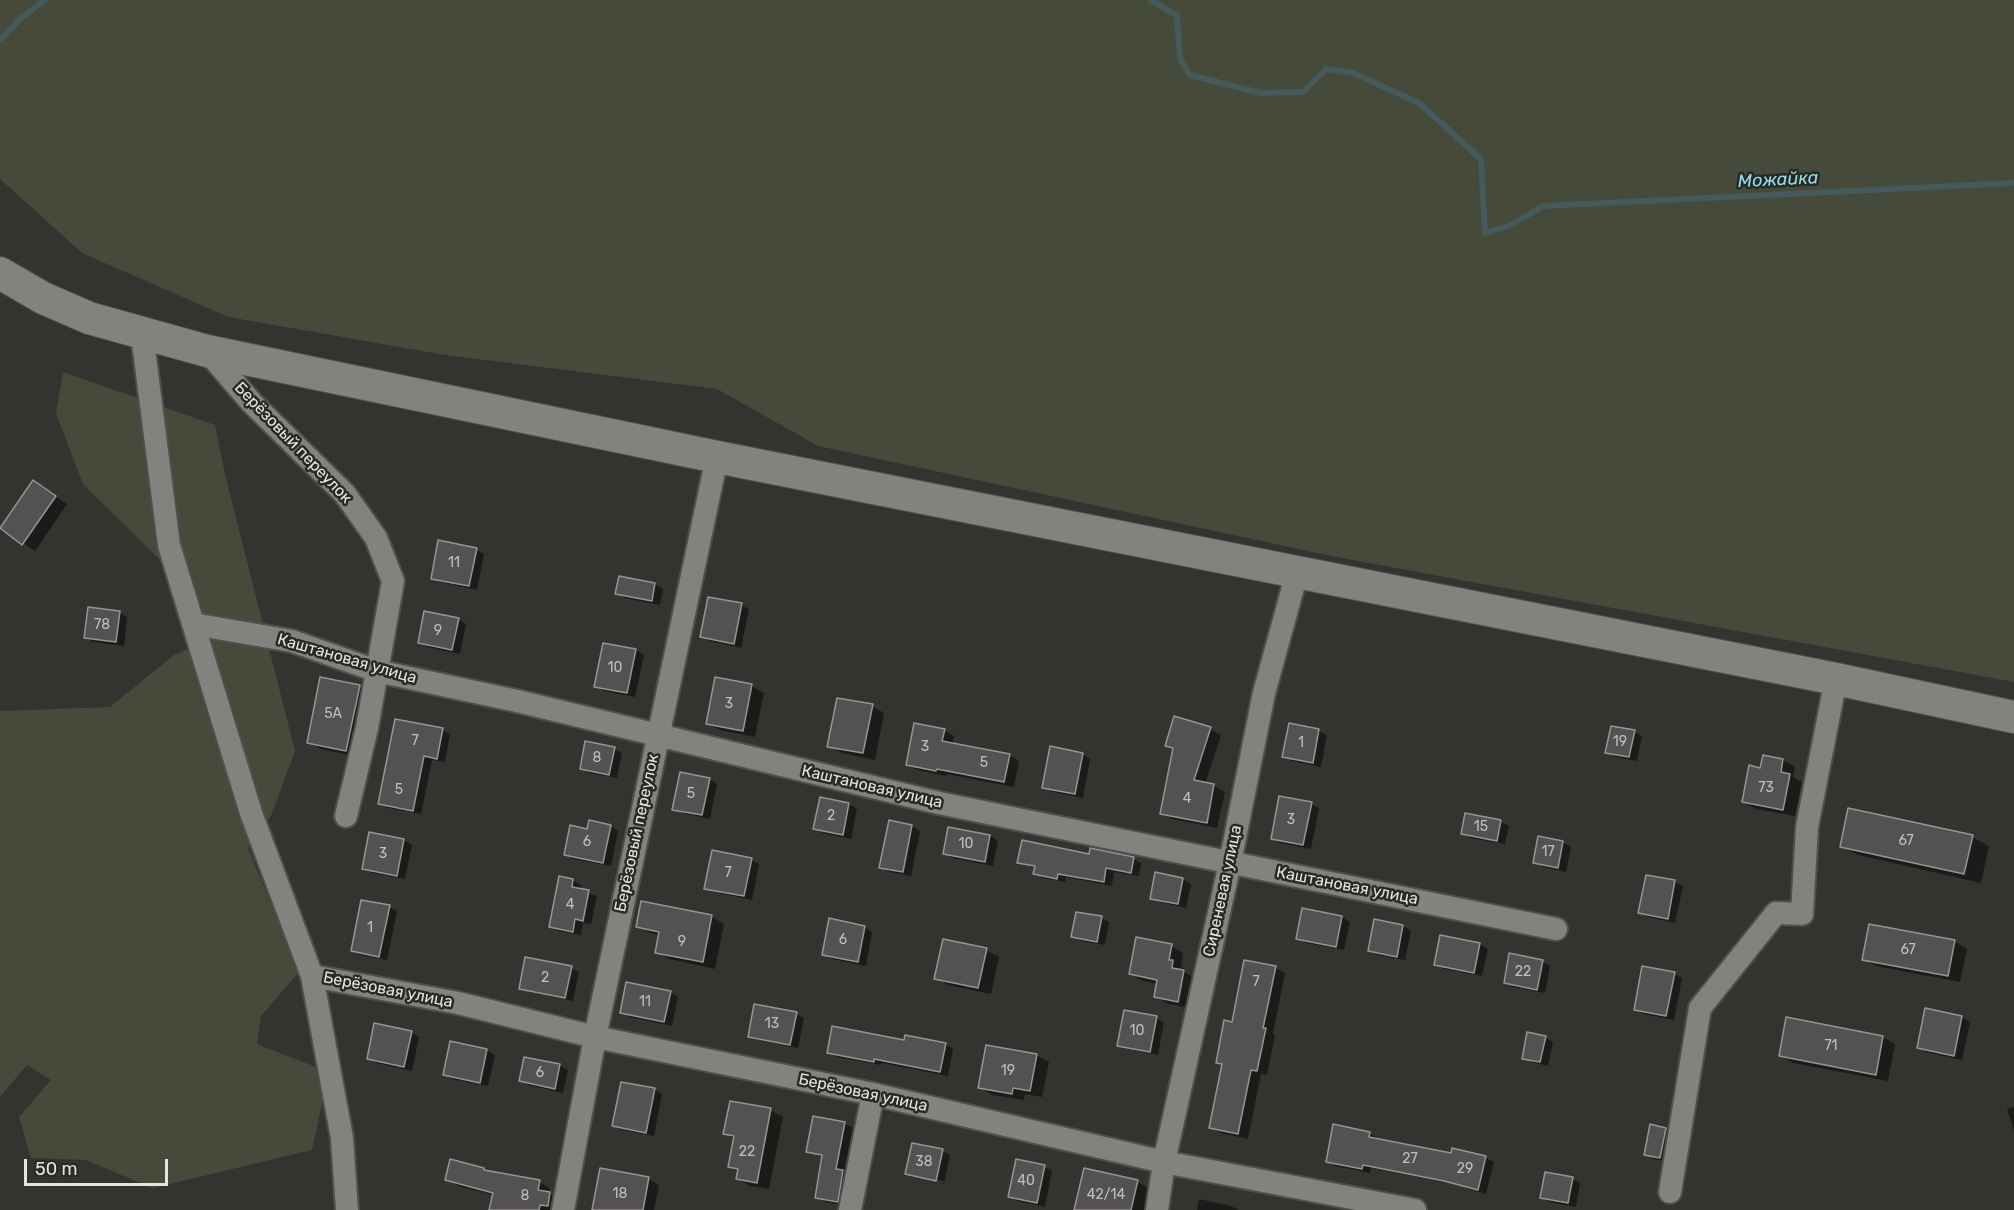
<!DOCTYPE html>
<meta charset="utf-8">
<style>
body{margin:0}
#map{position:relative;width:2014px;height:1210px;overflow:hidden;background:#33332f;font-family:Rubik,sans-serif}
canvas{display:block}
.scale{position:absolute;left:24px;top:1159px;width:144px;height:27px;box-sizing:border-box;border:3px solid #e5e4e2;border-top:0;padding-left:8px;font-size:18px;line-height:21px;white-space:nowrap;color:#e5e4e2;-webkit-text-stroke:4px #292926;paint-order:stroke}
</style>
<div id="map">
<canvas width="2014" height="1210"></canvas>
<div class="scale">50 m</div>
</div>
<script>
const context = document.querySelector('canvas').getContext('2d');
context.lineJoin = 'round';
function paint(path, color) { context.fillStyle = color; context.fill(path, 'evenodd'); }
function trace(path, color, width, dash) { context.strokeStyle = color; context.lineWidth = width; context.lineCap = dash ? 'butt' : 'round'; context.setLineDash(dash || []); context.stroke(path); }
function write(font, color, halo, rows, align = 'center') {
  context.font = font + ' Rubik,sans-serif'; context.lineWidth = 5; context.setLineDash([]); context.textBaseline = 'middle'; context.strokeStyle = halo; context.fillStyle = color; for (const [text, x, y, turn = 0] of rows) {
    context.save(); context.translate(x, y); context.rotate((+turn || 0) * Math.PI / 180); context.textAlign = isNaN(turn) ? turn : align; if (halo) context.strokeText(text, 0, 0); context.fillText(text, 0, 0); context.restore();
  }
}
const green = new Path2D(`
 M0,0H2014V682L1331,556L818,446L717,389L445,355L228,317L82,253L0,179Z
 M63,372L215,425L225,474L295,751L271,816L248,848L299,972L261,1016L257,1044L329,1072L312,1150L153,1188L85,1160L31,1158L19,1117L51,1080L27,1065L0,1097V711L110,707L174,655L188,649L160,560L83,484L56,414Z`);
const shadow = new Path2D(`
 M46,489L67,504L35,551L1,529Z
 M476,550L484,554L477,590L440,582L432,578Z
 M620,578L655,584L663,589L660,605L625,598L617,593Z
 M741,605L749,609L741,648L710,641L702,637Z
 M119,612L127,617L124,646L93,642L85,637Z
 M458,619L466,624L460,654L427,647L419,642Z
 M636,650L644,655L635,697L604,691L596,686Z
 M716,679L752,686L764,693L755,737L720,730L707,723Z
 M359,687L371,694L358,757L321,749L309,742Z
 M872,706L884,713L875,760L842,753L829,746Z
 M1210,729L1221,735L1205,784L1214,786L1225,792L1217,828L1172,819L1162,813L1174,750L1167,745Z
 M442,730L450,734L445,762L432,760L421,814L388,808L380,803Z
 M944,730L954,736L953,744L1009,755L1019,761L1014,787L947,774L946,776L917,770L907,764Z
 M1319,731L1327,735L1321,767L1292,761L1284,756Z
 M1634,732L1642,736L1637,761L1615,757L1607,752Z
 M614,749L622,753L617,778L589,773L581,769Z
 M1082,754L1090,759L1083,798L1052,792L1044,787Z
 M1783,760L1795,767L1793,777L1802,782L1795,816L1756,809L1743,802L1762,770Z
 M709,779L717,784L710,819L682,813L674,809Z
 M849,804L857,809L851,839L823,833L815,829Z
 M1311,804L1319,808L1311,849L1280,843L1272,838Z
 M1501,822L1509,826L1505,844L1470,838L1463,833Z
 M610,826L618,831L611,866L573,859L566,854L589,831Z
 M912,826L920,831L911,876L889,872L881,867Z
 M949,828L990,836L998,841L993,866L952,858L944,853Z
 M1972,837L1989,846L1981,883L1858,855L1841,846Z
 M404,840L412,845L405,879L372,873L364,868Z
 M1563,842L1571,847L1566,872L1543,867L1535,863Z
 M1090,856L1133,858L1141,863L1139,876L1114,872L1112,886L1066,877L1065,882L1043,878L1035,873L1036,868L1019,862Z
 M751,860L759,864L752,900L714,892L706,888Z
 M1156,874L1183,879L1191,884L1186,908L1160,902L1152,898Z
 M573,880L581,885L580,890L597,896L591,924L583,923L581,935L558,931L550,926Z
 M1675,882L1683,886L1675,923L1648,917L1640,913Z
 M642,903L712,917L724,924L715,969L669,959L657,952L660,935L650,933L638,926Z
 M389,907L397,911L387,960L360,955L352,951Z
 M1342,917L1350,922L1344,950L1306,943L1298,938Z
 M1101,918L1109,922L1105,945L1081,941L1073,936Z
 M1403,926L1411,931L1405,960L1377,955L1370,950Z
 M864,927L872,932L866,966L832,959L824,954Z
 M1442,937L1480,944L1488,949L1482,976L1444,969L1436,964Z
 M1954,941L1967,949L1960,982L1876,966L1864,959Z
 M1171,946L1183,953L1181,967L1185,969L1184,972L1196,979L1191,1008L1168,1004L1156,996L1158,984L1143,981L1130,974Z
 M986,950L999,957L991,994L948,985L936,978Z
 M1542,962L1550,966L1545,993L1513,987L1505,982Z
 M571,968L579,972L573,1001L529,992L521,988Z
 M1276,968L1285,973L1273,1034L1275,1035L1267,1075L1261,1074L1248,1139L1221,1133L1211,1127L1223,1065L1218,1062L1233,1023Z
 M1674,974L1682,978L1674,1020L1643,1014L1635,1009Z
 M670,992L678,997L672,1026L630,1017L622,1013Z
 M1927,1010L1962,1017L1970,1022L1962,1060L1926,1052L1918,1048Z
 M796,1014L804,1018L798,1048L757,1040L750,1036Z
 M1156,1018L1164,1022L1158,1055L1127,1049L1119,1045Z
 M1787,1018L1883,1037L1895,1044L1888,1081L1793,1063L1780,1055Z
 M411,1032L419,1037L412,1071L376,1063L368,1058Z
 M1545,1037L1553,1042L1548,1066L1532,1062L1524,1058Z
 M905,1042L945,1044L953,1049L948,1076L882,1063L881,1065L836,1057L828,1052Z
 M487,1050L495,1055L488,1086L452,1079L444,1074Z
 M1036,1055L1049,1062L1042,1097L1025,1094L1024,1100L992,1095L980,1087Z
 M525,1059L560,1066L568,1070L563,1093L528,1085L520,1081Z
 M654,1089L662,1094L654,1136L622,1130L614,1126Z
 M2014,1107V1131L2007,1109Z
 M770,1110L783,1117L769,1189L750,1186L738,1179L739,1172L730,1167L735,1139L725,1134Z
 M814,1118L845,1124L853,1128L844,1173L851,1176L846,1206L825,1202L817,1198L824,1157L807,1151Z
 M1666,1129L1674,1134L1668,1162L1654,1159L1646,1154Z
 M1369,1133L1377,1138V1140L1452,1154L1453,1150L1486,1158L1494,1162L1486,1194L1453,1184L1371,1168L1370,1173L1335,1166L1327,1161Z
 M942,1151L950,1155L944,1184L914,1178L943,1184L944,1181L914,1175V1177L907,1174Z
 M1044,1167L1052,1171L1045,1207L1017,1201L1009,1196Z
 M484,1170L489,1173L539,1182L550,1188L549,1193L561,1200L559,1210H491L494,1195L458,1186L446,1179Z
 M649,1179L659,1185L654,1210H593Z
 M1572,1179L1580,1183L1576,1207L1549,1202L1541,1197Z
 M1137,1182L1150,1189L1145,1210H1076Z
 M1199,1199L1231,1206L1239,1210H1197Z`);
const stream = new Path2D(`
 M1151,0L1177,16L1180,59L1190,75L1261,93L1303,92L1326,69L1353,73L1419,103L1481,159L1485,233L1511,225L1543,206L2014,183
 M0,40L21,18L45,0`);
const building = new Path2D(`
 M33,480L56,496L22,545L0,528Z
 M438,540L477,548L469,586L431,579Z
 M619,576L655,583L652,601L615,594Z
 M708,597L742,603L734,644L700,637Z
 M88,607L120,611L116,642L84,638Z
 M424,611L459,618L452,650L418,643Z
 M603,643L636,649L627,693L594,687Z
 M320,677L360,685L346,751L307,743Z
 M715,677L752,684L743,731L706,724Z
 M837,698L873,704L863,753L827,747Z
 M1174,716L1211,727L1194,780L1214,784L1207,823L1160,814L1173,748L1165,746Z
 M395,719L443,728L437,759L424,756L413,811L378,804Z
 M914,723L945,729L942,741L1010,754L1004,782L937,769L936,771L906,765Z
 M1289,723L1319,729L1313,763L1282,757Z
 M1611,726L1635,730L1629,757L1605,753Z
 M585,741L615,747L609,775L580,769Z
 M1050,746L1083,753L1075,794L1042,788Z
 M1763,755L1783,759L1781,772L1790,774L1783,810L1742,802L1749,765L1760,768Z
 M680,772L710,778L702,815L672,810Z
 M1279,796L1312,802L1303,845L1271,839Z
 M820,797L849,803L843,835L813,829Z
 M1848,808L1973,835L1964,874L1840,847Z
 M1465,813L1501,820L1497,841L1461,834Z
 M589,820L611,825L603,863L564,855L570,825L587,829Z
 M889,820L912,825L903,872L879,868Z
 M948,827L990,835L985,862L943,854Z
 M369,832L404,839L397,876L362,869Z
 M1538,836L1563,841L1558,868L1533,863Z
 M1022,840L1089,854L1090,848L1134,857L1131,873L1106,868L1104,882L1058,874L1057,879L1033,874L1035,866L1017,863Z
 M712,850L752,858L744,896L704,889Z
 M1155,872L1183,878L1178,904L1150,899Z
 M1646,875L1675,880L1668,919L1638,913Z
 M559,876L573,879L572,887L589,890L583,921L575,919L573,932L549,927Z
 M361,900L390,905L379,957L351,951Z
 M641,901L712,915L703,962L655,953L659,932L636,927Z
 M1302,908L1342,916L1336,947L1296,939Z
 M1076,912L1102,916L1097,942L1071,937Z
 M829,918L865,926L858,962L822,955Z
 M1374,919L1403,925L1397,957L1368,951Z
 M1869,924L1955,940L1948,976L1862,960Z
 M1440,935L1480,943L1474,973L1434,965Z
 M1136,937L1172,944L1169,960H1173L1172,968L1184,970L1178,1002L1154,997L1157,980L1129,974Z
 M943,939L987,948L978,988L934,979Z
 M1509,953L1543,960L1537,990L1504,983Z
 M525,957L572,966L565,998L519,989Z
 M1244,960L1276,966L1263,1028H1266L1257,1071L1251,1070L1238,1134L1209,1128L1222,1064L1216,1063L1224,1020L1232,1022Z
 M1642,966L1675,972L1666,1016L1634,1010Z
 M626,982L671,991L664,1022L620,1013Z
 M754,1004L797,1012L790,1045L748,1037Z
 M1925,1008L1962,1016L1954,1056L1917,1048Z
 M1124,1010L1157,1016L1150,1052L1117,1046Z
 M1786,1017L1883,1036L1876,1075L1779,1056Z
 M374,1023L412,1031L404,1067L367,1059Z
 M832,1026L904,1040L905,1035L946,1043L940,1072L874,1059V1062L827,1053Z
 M1527,1032L1546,1036L1540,1062L1522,1059Z
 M450,1041L487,1049L480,1083L443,1075Z
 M986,1045L1037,1054L1030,1091L1013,1088L1012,1094L978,1088Z
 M524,1057L560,1064L555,1089L519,1081Z
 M621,1082L655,1088L646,1133L612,1126Z
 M730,1101L771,1108L757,1183L736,1179L738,1169L728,1167L734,1136L723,1134Z
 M813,1116L845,1122L836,1169L843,1170L838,1202L815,1198L822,1155L806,1152Z
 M1333,1124L1370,1132L1369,1137L1451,1153L1452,1148L1486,1156L1478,1190L1444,1181L1363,1165L1362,1169L1326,1162Z
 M1650,1124L1666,1128L1660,1158L1644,1155Z
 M912,1143L943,1149L936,1181L905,1174Z
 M450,1159L484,1168V1170L540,1180L538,1190L550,1192L548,1206L540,1205L539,1210H489L493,1193L445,1180Z
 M1016,1159L1045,1165L1037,1203L1008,1197Z
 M600,1168L649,1177L643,1210H592Z
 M1084,1168L1138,1180L1131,1210H1074Z
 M1545,1172L1573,1177L1568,1203L1540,1198Z`);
const street = new Path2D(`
 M142,334L169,545L251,813L312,976L342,1138L347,1210
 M207,351L252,403L345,494L376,538L393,581L367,728L346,816
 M193,624L292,641L377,671L517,701L939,803L1556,929
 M312,976L458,1003L595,1037L873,1094L1164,1162L1415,1210
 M1670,1192L1700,1008L1776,913L1802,914L1807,827L1836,679
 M563,1210L595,1037L717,457
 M850,1210L873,1094
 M1157,1210L1164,1162L1230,863L1264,693L1297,573`);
const secondary = new Path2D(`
 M0,273L43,298L89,318L207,351L717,457L1836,679L2014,717`);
const numberNames = [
 ["11",454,563],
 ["78",102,625],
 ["9",438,631],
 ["10",615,668],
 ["3",729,704],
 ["5А",333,714],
 ["7",415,741],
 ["19",1620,742],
 ["1",1301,743],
 ["3",925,747],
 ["8",597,758],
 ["5",984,763],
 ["73",1766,788],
 ["5",399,790],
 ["5",691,794],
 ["4",1187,799],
 ["2",831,816],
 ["3",1291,820],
 ["15",1481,827],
 ["67",1906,841],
 ["6",587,842],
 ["10",966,844],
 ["17",1548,852],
 ["3",383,854],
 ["7",728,873],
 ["4",570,905],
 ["1",370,928],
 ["6",843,940],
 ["9",682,942],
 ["67",1908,950],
 ["22",1523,972],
 ["2",545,978],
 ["7",1256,982],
 ["11",645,1002],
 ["13",772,1024],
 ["10",1137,1031],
 ["71",1831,1046],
 ["19",1008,1071],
 ["6",540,1073],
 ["22",747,1152],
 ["27",1410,1159],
 ["38",924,1162],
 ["29",1465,1169],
 ["40",1026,1181],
 ["18",620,1194],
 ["42/14",1106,1195],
 ["8",525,1196]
];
const streetNames = [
 ["Берёзовый переулок",293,443,46],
 ["Каштановая улица",347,659,16],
 ["Каштановая улица",872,787,13],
 ["Берёзовый переулок",637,833,-78],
 ["Каштановая улица",1347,886,11],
 ["Сиреневая улица",1223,891,-78],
 ["Берёзовая улица",388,990,11],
 ["Берёзовая улица",863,1093,12]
];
const waterNames = [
 ["Можайка",1778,180,-3]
];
paint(green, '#454a3a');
paint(shadow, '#0007');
trace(stream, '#46595b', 6);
paint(building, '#545152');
trace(building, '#989496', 1.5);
trace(street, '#504f4d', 26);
trace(secondary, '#504f4d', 34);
trace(street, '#83827e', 22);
trace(secondary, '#83827e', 32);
write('14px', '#c1bfbe', null, numberNames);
write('16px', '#e5e4e2', '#292926', streetNames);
write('italic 18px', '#98dfe9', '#292926', waterNames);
</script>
